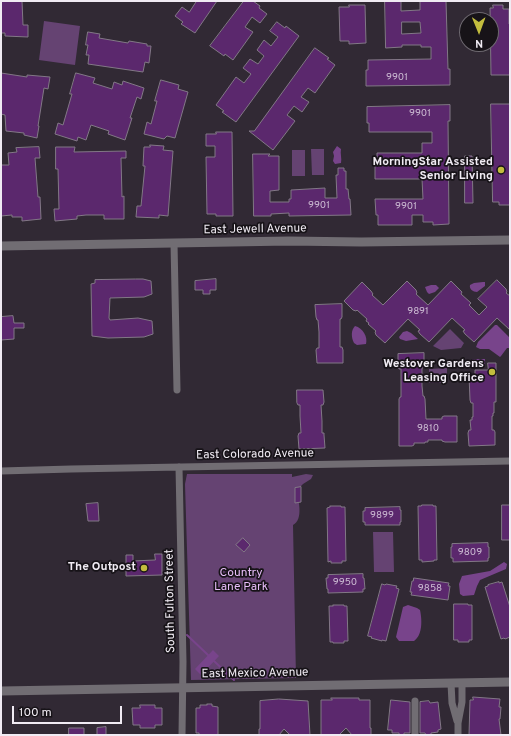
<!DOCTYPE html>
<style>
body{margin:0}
#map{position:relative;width:511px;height:736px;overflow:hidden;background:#312934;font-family:Overpass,sans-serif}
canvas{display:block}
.frame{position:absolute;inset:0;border:2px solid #f0ebf3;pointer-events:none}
.north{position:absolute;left:459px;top:12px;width:40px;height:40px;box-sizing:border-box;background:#171318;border:1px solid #6e6970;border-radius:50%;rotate:179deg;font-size:11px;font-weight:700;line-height:16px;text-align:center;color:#f0ebf3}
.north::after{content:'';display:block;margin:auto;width:14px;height:18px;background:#c3bd3e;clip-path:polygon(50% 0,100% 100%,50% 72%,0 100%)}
.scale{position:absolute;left:12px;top:706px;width:110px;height:18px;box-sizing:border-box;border:2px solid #f0ebf3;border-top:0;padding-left:5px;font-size:12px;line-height:14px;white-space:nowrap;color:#f0ebf3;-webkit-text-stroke:3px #171318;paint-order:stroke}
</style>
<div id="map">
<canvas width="511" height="736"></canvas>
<div class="frame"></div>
<div class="north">N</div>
<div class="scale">100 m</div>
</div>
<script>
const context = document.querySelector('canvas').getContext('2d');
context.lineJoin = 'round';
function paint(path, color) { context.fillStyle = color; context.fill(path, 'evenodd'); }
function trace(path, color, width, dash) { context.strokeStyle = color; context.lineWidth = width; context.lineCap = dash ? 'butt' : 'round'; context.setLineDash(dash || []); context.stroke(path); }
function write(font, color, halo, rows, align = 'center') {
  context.font = font + ' Overpass,sans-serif'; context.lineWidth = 3.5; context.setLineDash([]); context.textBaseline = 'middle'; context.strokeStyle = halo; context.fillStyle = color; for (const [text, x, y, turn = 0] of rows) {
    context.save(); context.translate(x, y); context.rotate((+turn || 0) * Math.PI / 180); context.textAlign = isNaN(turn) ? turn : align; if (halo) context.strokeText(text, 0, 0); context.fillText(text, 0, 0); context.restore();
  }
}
const green = new Path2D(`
 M44,21L80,26L75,65L39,60Z
 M311,149H324V175H312Z
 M292,150H305V176H292Z
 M450,329L464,343L461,348L441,350L433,346Z
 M447,368V383H429V369Z
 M187,474H292V477L306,474L313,475L311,479L303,484L297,490C298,500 304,519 293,525L296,678L191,680L185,484Z
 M373,532H393L394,572H374Z`);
const water = new Path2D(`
 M337,146L341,149C340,154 342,158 341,163L335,164L333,161L334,156L333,152Z
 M483,282H485V286L477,292C473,292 469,289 470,285L474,283Z
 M431,285H436L439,288L435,292L429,294L427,292L425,287Z
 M495,325H497L510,338V348H507L501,356L500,357L489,349H480L476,347L478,342Z
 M355,326C363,328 368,337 366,344L357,345L354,343C351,337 351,330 355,326Z
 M407,331L411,333L418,339L406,341L400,339L399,337L403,332Z
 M472,359H485V366H472Z
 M504,562L507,564L506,569L480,580L477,586L474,595L463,596L460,594L459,584L462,576L490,571Z
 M408,605L417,608L420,610C422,619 423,635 414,641H399L396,637L403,607Z
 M213,650L219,656L201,675L195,669Z`);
const stream = new Path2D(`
 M187,635L208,655
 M214,661L234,680`);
const building = new Path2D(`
 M1,1H22L23,25H28V37L5,36V33H1Z
 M197,1H217L195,33L181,24L183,22L175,16L182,7L189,12Z
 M244,1H253L260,6L259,8L267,14L260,23L252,17L245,27L253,32L233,60L225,54L224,56L210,46Z
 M385,1H401V11L420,10V1H446L448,69H450V85L366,86V70H368V60L431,59V47H421V45H402V47L386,48ZM402,22H420L421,33L402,34Z
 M349,5H365L366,43L349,44V41H340L339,7H349Z
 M493,5H503V9H509V24H510V75H491L490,8H493Z
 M277,22L285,28L286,26L299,36L236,122L222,112L224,111L216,105L236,77L244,83L251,74L243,68L250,59L258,64L264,56L257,50L264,40L271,46L278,37L270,31Z
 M88,32L100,34L99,38L128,43L129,41L147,44V46H151L149,63L145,62L143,72L88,64L89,55H86L88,45H86Z
 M315,48L329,58L327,59L335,65L315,93L308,88L301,97L309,102L302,112L294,106L287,115L295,121L273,150L249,131H254Z
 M1,73L27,77V75L50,77L48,89L44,88L38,126H39L37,138L24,135V133L6,131L5,115L1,114Z
 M76,73L95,78L93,83L112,89L114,82L122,85L123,81L144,88L141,99L137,97L130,118H132L125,140L108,134L109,131L91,125L86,140L78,137L77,141L55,134L58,123L63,125L72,94H70Z
 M161,80L179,85L178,89L188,92L175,138L167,136L164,139L144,134L147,122L151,124L157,101H155Z
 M491,104H510V205H499V202H493Z
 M450,105V121H448L449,224L433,225V222H423V215H412V225H378V215H376L375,199H423L422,179H375V162H377V153H422V143H432V132H369V123H367V107Z
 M216,132H232L233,216H216V214H207L206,157H215V146H206V134H216Z
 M150,145L164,146L163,150L173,151L168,216L159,215V218L136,217L137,206H141L145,166H143L144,147H150Z
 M39,147L40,158H35L38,197H40L41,219L22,221V217H12V215L1,216V165H9L8,153L17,152L16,148Z
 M56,147H75L74,152L126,151V158H121L122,197L124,196V219H104V215H86L77,216V219L55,221L54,209H59L58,169H56Z
 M253,154H270L268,156H279V190L270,191V202H289V199H291V190L325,188V198H337L336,175H338V168H344V171H346V189H348L349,199H350L351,215L289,216V213L271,214V216H254Z
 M465,156H472L473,203H465Z
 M136,279H143L151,281L152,294L144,297L110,298L109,318L110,320L138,318L152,321L153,334L144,337L108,338L92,336L91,284L95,283V280Z
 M216,279V290H210V294H203V290H195V281Z
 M497,280L506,289L507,292L506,293L510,296V330L497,318L474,342L465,334L463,331L465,330L452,318L429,342L420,334L418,331L420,330L408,319L385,343L376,335L375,332L376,331L368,324L369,323L366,321L367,319L357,310L356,311L353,310L344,301L362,282L371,291L373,294L372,295L383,305L407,281L416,290L417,293L416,294L428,305L451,281L462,292L461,294L471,303L469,305L479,315L487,307L478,299Z
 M342,304V317L341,319H340V347H342L343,350V363H317L316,350L317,348H319V332L318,320H317L316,317L315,305Z
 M13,316L14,323H24V328H14V339L1,340V317Z
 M424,353V366L423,368H422V386L423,396H424L425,399L426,419H442V417L444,416H457V442H445L442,441V440H428V442H425V443H414V445L412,446H399V399L400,397H401V369H399L398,366V354Z
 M488,363H496V402H494V413H493V416H492V430H494L495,432V445L469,446L468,433L469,430H471L470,420H472V417H473V403H471L470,400L469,375H475V370H488Z
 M297,390H323L324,402L323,405H321L322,421V433H324V435L325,448L299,449L298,436L299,433H301L300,416V405H298L297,403Z
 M301,487V502L295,503V488Z
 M98,503L99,521H88L86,504Z
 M422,505H433V506H436L437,560H434V561L422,562V560H419L418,506H421Z
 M502,505H510V540H502Z
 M330,506H341V507H345L346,561H342V563H331V561L328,562L327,508L330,507Z
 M400,507V510H401V522H400V525H365V522H363V511H365V508Z
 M243,538L250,545L244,552L236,545Z
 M488,543V547H489V558H488V561L453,562V558H451V547H452V544Z
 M155,554H162V575L126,576V555H133V561L155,560Z
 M363,574V578H364L365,589H363V592L328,593V589H327L326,578H328V575Z
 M414,578L449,583L448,586H450L448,600L411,595L412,592H410L412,581H413Z
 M499,582V583L502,582L510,607V637L505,639L504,638L501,639L485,587L488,586V585Z
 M382,584L385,585L386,584L397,586L396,588L399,589L386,641L382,640V641L371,638L372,637L368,636Z
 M454,604H468V605H472V640H469V642H458V640H454Z
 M333,605H344V606H347L348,641H344V643H333V642H330L329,606H333Z
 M473,697L500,699L499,707H501L500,719H499L501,735H469L470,700H473Z
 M331,698H359V700H370V728H371V735H352L346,728L339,735H321V700H332Z
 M279,699L308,701L310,735H290L284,729L279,735H259V729H260V701Z
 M391,700L410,702V733H404V735H399V733H392V730H388Z
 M429,701L430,703L438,702L441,729L438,730V732L431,733V735H426L425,733H420V702Z
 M207,704H212V706L218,707V735H199V733H196V708H200V705H207Z
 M140,705H155V708H162V725H155V728H140V725H133L132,708H140Z
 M106,727V735H97V728Z
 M69,728H84V735H69Z`);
const minor = new Path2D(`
 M174,243L177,390
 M179,467L183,662L182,735
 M1,471L71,469L510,461
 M451,683L452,703L457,721
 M415,701V735
 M458,735V723L462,702V683`);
const tertiary = new Path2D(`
 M1,246L289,241L361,242L510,240
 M1,691L510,682`);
const markers = [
 [501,170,4,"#c3bd3e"],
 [492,372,4,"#c3bd3e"],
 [144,568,4,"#c3bd3e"]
];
const numberNames = [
 ["9901",397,78],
 ["9901",420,114],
 ["9901",319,206],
 ["9901",406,207],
 ["9891",418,312],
 ["9810",428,429],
 ["9899",382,516],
 ["9809",470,553],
 ["9950",345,583],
 ["9858",430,589]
];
const poiNames = [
 ["MorningStar Assisted",493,163],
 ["Senior Living",493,177],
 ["Westover Gardens",484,365],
 ["Leasing Office",484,379],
 ["The Outpost",136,568]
];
const streetNames = [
 ["East Jewell Avenue",255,230,-1],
 ["East Colorado Avenue",255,455,-1],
 ["South Fulton Street",171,601,-91],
 ["East Mexico Avenue",255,674,-1]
];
const parkNames = [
 ["Country",241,574],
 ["Lane Park",241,588]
];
paint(green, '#654372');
paint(water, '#78448b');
trace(stream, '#78448b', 2);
paint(building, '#5b286d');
trace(building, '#827886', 1);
trace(minor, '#716d73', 7);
trace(tertiary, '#716d73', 9);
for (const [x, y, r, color] of markers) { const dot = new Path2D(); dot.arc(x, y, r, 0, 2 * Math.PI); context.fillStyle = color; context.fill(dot); trace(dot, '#171318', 1.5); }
write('10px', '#cbbad2', null, numberNames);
write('bold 12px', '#f0ebf3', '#171318', poiNames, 'right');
write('12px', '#f0ebf3', '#171318', streetNames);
write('12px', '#e7bdf8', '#171318', parkNames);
</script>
